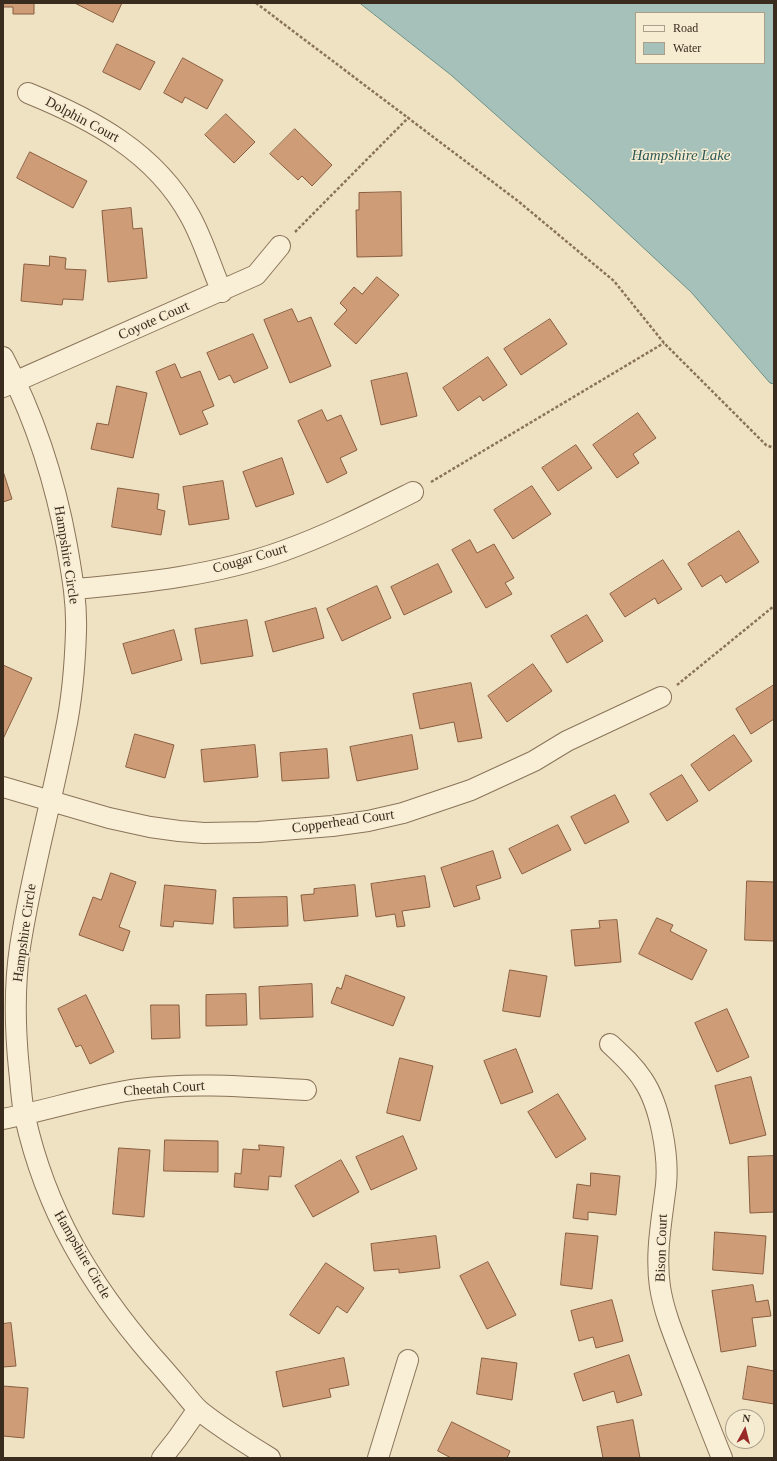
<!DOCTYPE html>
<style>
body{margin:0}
#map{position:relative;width:777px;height:1461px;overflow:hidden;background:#efe2c2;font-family:Georgia,serif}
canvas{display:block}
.frame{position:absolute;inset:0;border:4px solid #392b1e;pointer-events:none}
.legend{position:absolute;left:635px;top:12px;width:130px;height:52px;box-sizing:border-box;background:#f6ecd2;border:1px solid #aa9f8a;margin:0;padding:5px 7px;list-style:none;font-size:12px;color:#392b1e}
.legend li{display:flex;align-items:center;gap:8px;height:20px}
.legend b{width:20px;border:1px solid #aa9f8a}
.north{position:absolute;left:725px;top:1409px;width:40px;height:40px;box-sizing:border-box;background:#f6ecd2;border:1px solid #aa9f8a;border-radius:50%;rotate:7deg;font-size:11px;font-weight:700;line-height:16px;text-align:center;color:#392b1e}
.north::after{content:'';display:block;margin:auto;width:14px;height:18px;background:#992a28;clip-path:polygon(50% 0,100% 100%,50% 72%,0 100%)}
</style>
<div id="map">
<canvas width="777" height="1461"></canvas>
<div class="frame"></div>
<ul class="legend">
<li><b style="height:5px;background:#f9efd6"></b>Road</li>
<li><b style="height:11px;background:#a5c1ba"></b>Water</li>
</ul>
<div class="north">N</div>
</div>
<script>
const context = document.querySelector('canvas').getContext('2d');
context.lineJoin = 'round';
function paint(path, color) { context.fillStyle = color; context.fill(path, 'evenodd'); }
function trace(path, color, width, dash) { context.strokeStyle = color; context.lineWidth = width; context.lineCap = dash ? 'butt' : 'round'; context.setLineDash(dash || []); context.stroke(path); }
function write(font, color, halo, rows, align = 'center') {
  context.font = font + ' Georgia,serif'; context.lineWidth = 3; context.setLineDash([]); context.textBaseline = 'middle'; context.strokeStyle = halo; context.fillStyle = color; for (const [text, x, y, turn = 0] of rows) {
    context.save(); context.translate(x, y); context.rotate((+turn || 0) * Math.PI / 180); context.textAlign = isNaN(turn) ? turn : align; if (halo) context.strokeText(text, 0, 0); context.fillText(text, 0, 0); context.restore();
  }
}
const water = new Path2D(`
 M360,3H774V384L770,383L691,292L592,200L451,75ZM636,13H764V63H636Z`);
const building = new Path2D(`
 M3,3H34V14H13V7H3Z
 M75,3H122L113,22Z
 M117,44L155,62L140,90L103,72Z
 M183,58L223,80L207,109L185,97L182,103L164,93Z
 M226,114L255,142L234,163L205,135Z
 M295,129L332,165L312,186L302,176L298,180L270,154Z
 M30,152L87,181L73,208L17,178Z
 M401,192L402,256L357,257L356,210H359V193Z
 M131,208L133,229L142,228L147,278L108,282L102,211Z
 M50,256L66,258L65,269L86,270L83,300L63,299L62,305L21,301L24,264L49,266Z
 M377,277L399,295L356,344L334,324L347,310L340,303L354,287L362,294Z
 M292,309L298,322L311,317L331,366L290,383L264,320Z
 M550,319L567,344L521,375L504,349Z
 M253,334L268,368L234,383L230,375L219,380L207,353Z
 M488,357L507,385L483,401L480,396L458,411L443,388Z
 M175,364L181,378L200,371L214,406L202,411L208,424L180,435L156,372Z
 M407,373L417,416L381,425L371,381Z
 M117,386L147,393L133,458L91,449L97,423L108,425Z
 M322,410L327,421L341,415L357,450L340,458L347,473L327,483L298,421Z
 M638,413L656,438L633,454L639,463L617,478L593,445Z
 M576,445L592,468L558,491L542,468Z
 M282,458L294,494L256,507L243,472Z
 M3,471L12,499L3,502Z
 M223,481L229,519L189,525L183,487Z
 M532,486L551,514L513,539L494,510Z
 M118,488L159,494L157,509L165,511L161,535L112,527Z
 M739,531L759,562L726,583L721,575L702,587L688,564Z
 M470,540L477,553L494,544L514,578L505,583L512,594L486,608L452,550Z
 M663,560L682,589L658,604L655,598L625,617L610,594Z
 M438,564L452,592L404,615L391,587Z
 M377,586L391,618L342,641L327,609Z
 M316,608L324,638L273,652L265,622Z
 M587,615L603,641L567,663L551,636Z
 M247,620L253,656L201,664L195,629Z
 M174,630L182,660L132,674L123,644Z
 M533,664L552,691L507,722L488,696Z
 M3,665L32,678L3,739Z
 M471,683L482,738L458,742L454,722L420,729L413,694Z
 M774,685V719L751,734L736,709Z
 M135,734L174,745L165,778L126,767Z
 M412,735L418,769L357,781L350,747Z
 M734,735L752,761L709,791L691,765Z
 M255,745L258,777L204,782L201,750Z
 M327,749L329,778L282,781L280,753Z
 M682,775L698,801L667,821L650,794Z
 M615,795L629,822L585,844L571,817Z
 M558,825L571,850L522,874L509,849Z
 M493,851L501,878L476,886L480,899L454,907L441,868Z
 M111,873L136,882L119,927L130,931L123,951L79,935L93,897L101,900Z
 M425,876L430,907L402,911L405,926L397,927L395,914L376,917L371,884Z
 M747,881L774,882V941L745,940Z
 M165,885L216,890L213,924L174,921L173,927L161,926Z
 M355,885L358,916L304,921L301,895L314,894V889Z
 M287,897L288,926L234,928L233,898Z
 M657,918L673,925L670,931L707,950L692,980L639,954Z
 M617,920L621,962L575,966L571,930L600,928L599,921Z
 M510,970L547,976L540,1017L503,1011Z
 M346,975L405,997L393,1026L331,1003L337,987L341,989Z
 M312,984L313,1017L260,1019L259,987Z
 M246,994L247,1025L206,1026V995Z
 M86,995L114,1052L90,1064L81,1045L76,1047L58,1009Z
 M151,1005H179L180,1038L152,1039Z
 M727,1009L749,1057L717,1072L695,1023Z
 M516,1049L533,1092L501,1104L484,1061Z
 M400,1058L433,1066L420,1121L387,1113Z
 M751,1077L766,1135L730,1144L715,1086Z
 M558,1094L586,1139L556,1158L528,1112Z
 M403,1136L417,1169L371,1190L356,1157Z
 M165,1140L218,1141V1172L164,1171Z
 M259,1145L284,1147L281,1177L269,1176L268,1190L234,1187L235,1173L241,1174L243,1149L259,1150Z
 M119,1148L150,1150L144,1217L113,1214Z
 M774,1156V1212L750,1213L748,1157Z
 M341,1160L359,1192L313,1217L295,1186Z
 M591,1173L620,1176L616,1215L588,1212V1220L573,1218L577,1184L590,1186Z
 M715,1232L766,1236L763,1274L713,1270Z
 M566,1233L598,1236L592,1289L561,1285Z
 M436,1236L440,1268L399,1273V1269L374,1271L371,1244Z
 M488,1262L516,1315L487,1329L460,1276Z
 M326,1263L364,1288L347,1313L337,1306L319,1334L290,1315Z
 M753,1285L756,1302L768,1300L771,1316L752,1318L756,1346L721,1352L712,1291Z
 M612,1300L623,1341L596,1348L593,1337L579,1341L571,1311Z
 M11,1323L16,1366L3,1367V1324Z
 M629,1355L642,1395L617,1403L614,1391L583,1401L574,1374Z
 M344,1358L349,1385L329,1389L331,1397L283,1407L276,1372Z
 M482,1358L517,1363L512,1400L477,1394Z
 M748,1366L774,1371V1404L743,1399Z
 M3,1386L28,1388L24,1438L3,1436Z
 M633,1420L640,1458H603L597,1427Z
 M452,1422L510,1451L507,1458H451L438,1451Z`);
const path = new Path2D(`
 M256,3L518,201L614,281L664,343L766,445L774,448
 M295,232L409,117
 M431,482L664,343
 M677,685L774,606`);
const minor = new Path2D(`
 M28,93C92,119 155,152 190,216C203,239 211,267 222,292
 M3,357C35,417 55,480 67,546C72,575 77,602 76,631C75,665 72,700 65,733C51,805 31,875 20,947C14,987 15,1029 19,1069C21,1085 21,1101 25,1117C46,1211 90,1284 152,1356C163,1368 173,1380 184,1393C189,1399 194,1406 200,1411C221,1428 247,1444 270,1458
 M3,387L256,275L280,246
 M75,589C145,583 217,575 283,551C328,535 371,513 413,492
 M3,787L109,818L150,827L179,831L204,833L258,832L332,826L368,821L403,813L471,790L534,761L567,741L661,697
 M610,1044C622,1055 634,1066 643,1080C660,1105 669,1155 666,1185C662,1219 655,1253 660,1287C664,1313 675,1338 684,1362C697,1394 709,1426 722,1458
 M3,1119C49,1110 93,1095 139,1089C194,1082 251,1087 306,1090
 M162,1458L177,1439L198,1409
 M378,1458L408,1360`);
const streetNames = [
 ["Dolphin Court",82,120,28],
 ["Coyote Court",154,321,-24],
 ["Hampshire Circle",66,555,81],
 ["Cougar Court",250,559,-16],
 ["Copperhead Court",343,822,-8],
 ["Hampshire Circle",25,933,-82],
 ["Cheetah Court",164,1089,-4],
 ["Bison Court",662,1248,-88],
 ["Hampshire Circle",82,1255,60]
];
const waterNames = [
 ["Hampshire Lake",681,156]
];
paint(water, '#a5c1ba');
trace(water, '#6b9087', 1);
paint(building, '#ce9d78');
trace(building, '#895d3f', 1);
trace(minor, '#897459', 22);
trace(path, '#897459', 2.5, [3, 2]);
trace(minor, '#f9efd6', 20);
write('14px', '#392b1e', '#f6ecd2', streetNames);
write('italic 15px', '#2d5957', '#f6ecd2', waterNames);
</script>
